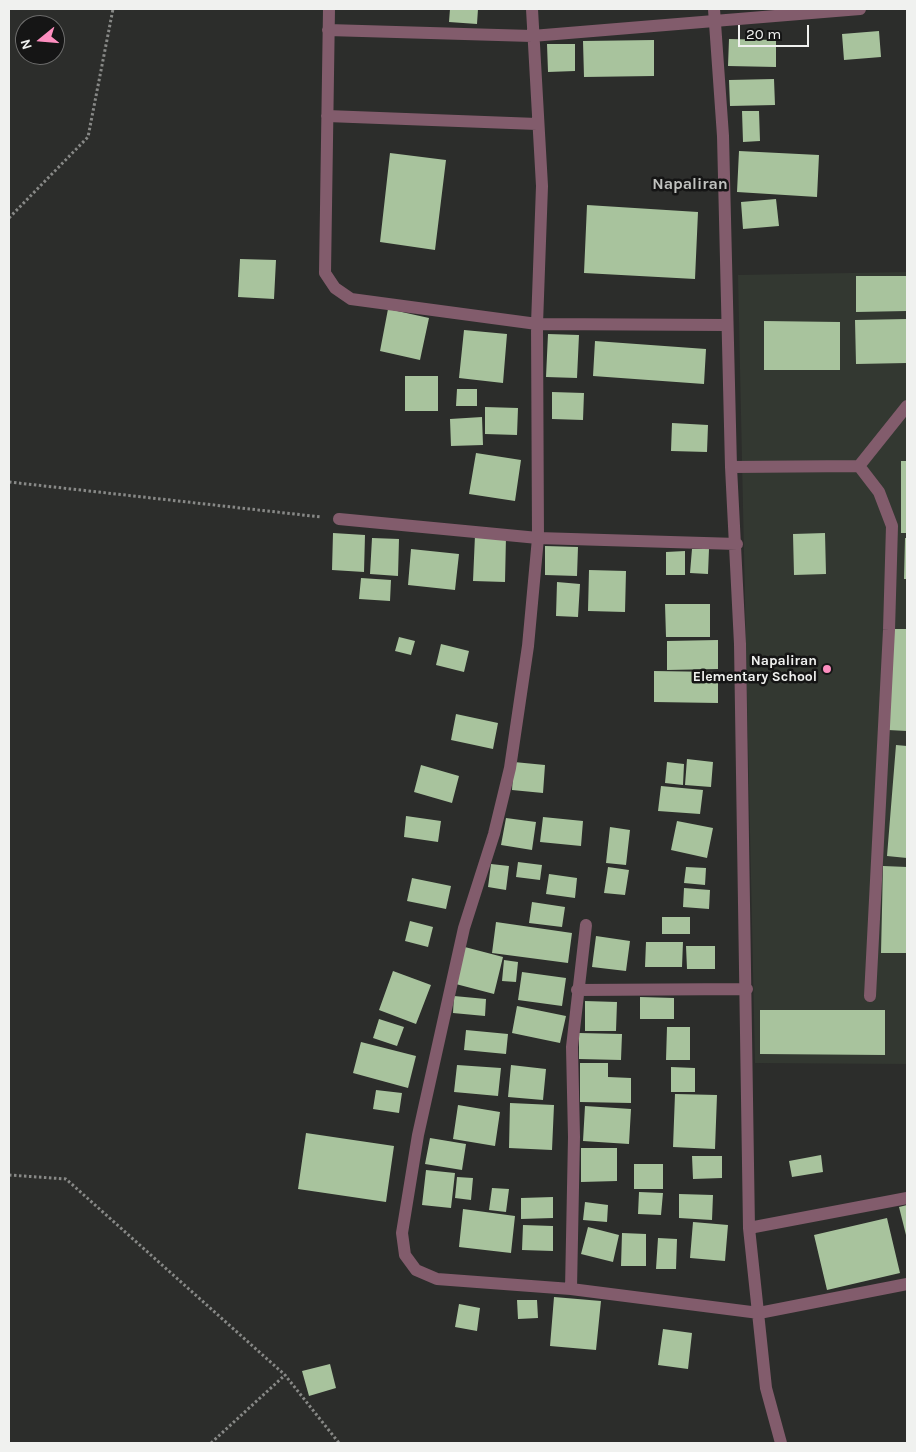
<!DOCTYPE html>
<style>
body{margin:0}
#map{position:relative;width:916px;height:1452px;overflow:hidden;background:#2c2d2b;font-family:Karla,sans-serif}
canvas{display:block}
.frame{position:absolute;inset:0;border:10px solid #f0f1ef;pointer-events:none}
.north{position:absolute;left:15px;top:15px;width:50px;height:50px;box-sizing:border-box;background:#151515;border:1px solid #6d6d6c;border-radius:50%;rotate:253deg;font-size:14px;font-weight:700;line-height:20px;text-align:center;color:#f0f1ef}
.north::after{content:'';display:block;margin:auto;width:18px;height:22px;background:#fd8ebf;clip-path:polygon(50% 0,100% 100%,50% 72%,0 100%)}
.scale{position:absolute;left:738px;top:25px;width:71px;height:22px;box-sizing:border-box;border:2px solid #f0f1ef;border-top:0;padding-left:6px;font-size:15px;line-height:18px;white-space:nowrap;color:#f0f1ef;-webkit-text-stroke:4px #151515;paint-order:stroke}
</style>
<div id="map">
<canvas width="916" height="1452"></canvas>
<div class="frame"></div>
<div class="north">N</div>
<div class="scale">20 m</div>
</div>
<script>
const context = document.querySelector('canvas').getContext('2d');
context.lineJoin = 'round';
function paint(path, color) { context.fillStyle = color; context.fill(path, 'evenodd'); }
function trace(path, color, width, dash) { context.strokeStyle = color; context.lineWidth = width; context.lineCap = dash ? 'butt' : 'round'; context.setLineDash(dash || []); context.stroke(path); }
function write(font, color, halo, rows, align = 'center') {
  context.font = font + ' Karla,sans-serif'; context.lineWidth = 5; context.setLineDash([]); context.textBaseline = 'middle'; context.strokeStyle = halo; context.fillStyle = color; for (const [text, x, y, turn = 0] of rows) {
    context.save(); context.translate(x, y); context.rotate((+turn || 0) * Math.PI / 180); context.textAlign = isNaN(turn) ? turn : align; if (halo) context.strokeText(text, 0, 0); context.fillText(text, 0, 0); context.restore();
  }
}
const built = new Path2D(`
 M907,272V1064L755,1063L738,275Z`);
const building = new Path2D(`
 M450,9H478L477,24L449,22Z
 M879,31L881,57L844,60L842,34Z
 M729,39L776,40V67L728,66Z
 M654,40V76L584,77L583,41Z
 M547,44H575V71L548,72Z
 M774,79L775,105L730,106L729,80Z
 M742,111H759L760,141L743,142Z
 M739,151L819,155L817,197L737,192Z
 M390,153L446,160L435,250L380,242Z
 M776,199L779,226L743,229L741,202Z
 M587,205L698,212L695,279L584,273Z
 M240,259L276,260L274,299L238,297Z
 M856,276H907V311L856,312Z
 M388,309L429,318L420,360L380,351Z
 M907,319V363L856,364L855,320Z
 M764,321L840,322V370H764Z
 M464,330L507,334L503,383L459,378Z
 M548,334L579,335L577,378L546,377Z
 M595,341L706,349L704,384L593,376Z
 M405,376H438V411H405Z
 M457,389H477V406H456Z
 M552,392L584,393L583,420L552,419Z
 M485,407L518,408L517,435L485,434Z
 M482,417L483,445L451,446L450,419Z
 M672,423L708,425L707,452L671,451Z
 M476,453L521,460L515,501L469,494Z
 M901,461H907V533H901Z
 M333,533L365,535L364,572L332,570Z
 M825,533L826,574L794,575L793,534Z
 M475,535L506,536L505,582L473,581Z
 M372,538L399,539L398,576L370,574Z
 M905,538H907V579H904Z
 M545,546L578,547L577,576L545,575Z
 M411,549L459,554L455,590L408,585Z
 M692,549H709L708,574L690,573Z
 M685,551V575H666V552Z
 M589,570L626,571L625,612L588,611Z
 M361,578L391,580L390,601L359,599Z
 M557,582L580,584L578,617L556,616Z
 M665,604H710V637H666Z
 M893,629H907V731L888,730Z
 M399,637L415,641L411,655L395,651Z
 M718,640V669L667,670V641Z
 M441,644L469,651L464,672L436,665Z
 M654,671L718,672V703L654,702Z
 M456,714L498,723L493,749L451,740Z
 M896,745L907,746V858L887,856Z
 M687,759L713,762L711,787L685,785Z
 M514,762L545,765L543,793L512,790Z
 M667,762L684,764L683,785L665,783Z
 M421,765L459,776L452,803L414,792Z
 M661,786L703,790L700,814L658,811Z
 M406,816L441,821L438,842L404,837Z
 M543,817L583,821L581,846L540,842Z
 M506,818L536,822L532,850L501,845Z
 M677,821L713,828L707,858L671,850Z
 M610,827L630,830L626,865L606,863Z
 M518,862L542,865L540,880L516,877Z
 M491,864L509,866L506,890L488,887Z
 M883,866L907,867V953H881Z
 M608,867L629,870L625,895L604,893Z
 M686,867L706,868L705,885L684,883Z
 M549,874L577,878L575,898L546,894Z
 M412,878L451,886L446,909L407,901Z
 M684,888L710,890L709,909L683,907Z
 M532,902L565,907L562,927L529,923Z
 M662,917H690V934H662Z
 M410,921L433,927L428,947L405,941Z
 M496,922L572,933L568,963L492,953Z
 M596,936L630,941L626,971L592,967Z
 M646,942H683L682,967H645Z
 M461,946L503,957L494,994L452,983Z
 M686,946H715V969H687Z
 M504,960L518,962L516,982L502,981Z
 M393,971L431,985L416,1024L379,1010Z
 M522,972L566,978L562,1006L518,1000Z
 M454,996L486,999L485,1016L453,1013Z
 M640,997L674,998V1019H640Z
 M585,1001L617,1002L616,1031H585Z
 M517,1006L566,1016L560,1043L512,1033Z
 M760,1010H885V1055L760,1054Z
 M379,1019L404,1027L397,1046L373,1038Z
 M667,1027H690V1060H666Z
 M466,1030L508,1034L506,1054L464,1050Z
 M579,1033L622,1034L621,1060L579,1059Z
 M361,1042L416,1056L408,1088L353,1073Z
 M580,1063H608V1077L631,1078V1103L580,1102Z
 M457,1065L501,1068L498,1096L454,1092Z
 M511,1065L546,1069L543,1100L508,1097Z
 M671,1067L695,1068V1092H671Z
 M376,1090L402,1093L399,1113L373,1109Z
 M675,1094L717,1095L715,1149L673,1147Z
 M510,1103L554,1105L552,1150L509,1148Z
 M458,1105L500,1112L495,1146L453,1139Z
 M585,1106L631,1109L629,1144L583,1141Z
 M306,1133L394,1146L386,1202L298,1189Z
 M430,1138L466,1144L462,1170L425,1164Z
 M581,1148H617V1181L581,1182Z
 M821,1155L823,1172L792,1177L789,1161Z
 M692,1156H722V1178L693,1179Z
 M634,1164H663V1189H634Z
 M426,1170L455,1173L451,1208L422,1205Z
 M457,1177L473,1178L471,1200L455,1198Z
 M492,1188L509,1189L506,1212L489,1210Z
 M639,1192L663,1193L661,1215L638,1214Z
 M679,1194L713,1195L712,1220L679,1218Z
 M553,1197V1218L521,1219V1198Z
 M585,1202L608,1205L607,1222L583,1220Z
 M907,1205V1239L899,1207Z
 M463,1209L515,1216L511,1253L459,1247Z
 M887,1218L900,1273L827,1290L814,1235Z
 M693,1222L728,1225L725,1261L690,1258Z
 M523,1225L553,1226V1251L522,1250Z
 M588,1227L619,1235L613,1262L581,1254Z
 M622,1233L646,1234V1266H621Z
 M658,1238L677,1239L676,1269H656Z
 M554,1297L601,1301L596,1350L550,1346Z
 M517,1300H537L538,1318L518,1319Z
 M459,1304L480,1308L477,1331L455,1327Z
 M663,1329L692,1333L688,1369L658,1365Z
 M330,1364L336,1388L309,1396L302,1371Z`);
const path = new Path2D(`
 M9,218L88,137L113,9
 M9,482L321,517
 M9,1175L66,1179L285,1375L339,1443
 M211,1443L285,1375`);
const minor = new Path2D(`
 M329,9L325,273L335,288L351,299L537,324L727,325
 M532,9L542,186L537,324L538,538L528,646L510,768L494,834L464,928L418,1135L402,1233L405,1255L416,1270L437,1279L571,1289L759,1313L907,1284
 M714,9L723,136L731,467L740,644L749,1228L766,1388L781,1443
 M328,30L532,36L860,9
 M327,116L537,124
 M859,466L907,406
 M731,467L859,466L879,492L892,526L889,630L870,996
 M339,519L538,538L737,544
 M577,990L747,989
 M749,1228L907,1198
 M571,1289L574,1137L572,1047L586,925`);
const markers = [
 [827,669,5,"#fd8ebf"]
];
const poiNames = [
 ["Napaliran",817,661],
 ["Elementary School",817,677]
];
const quarterNames = [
 ["Napaliran",690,184]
];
paint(built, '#333831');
paint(building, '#a8c39d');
trace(path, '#888987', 3, [2.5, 2.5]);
trace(minor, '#825c6c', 12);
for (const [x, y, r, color] of markers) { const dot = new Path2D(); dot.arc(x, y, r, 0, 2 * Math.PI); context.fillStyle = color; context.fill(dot); trace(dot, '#151515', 2); }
write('bold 14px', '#f0f1ef', '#151515', poiNames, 'right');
write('bold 16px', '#c0c2bf', '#151515', quarterNames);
</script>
